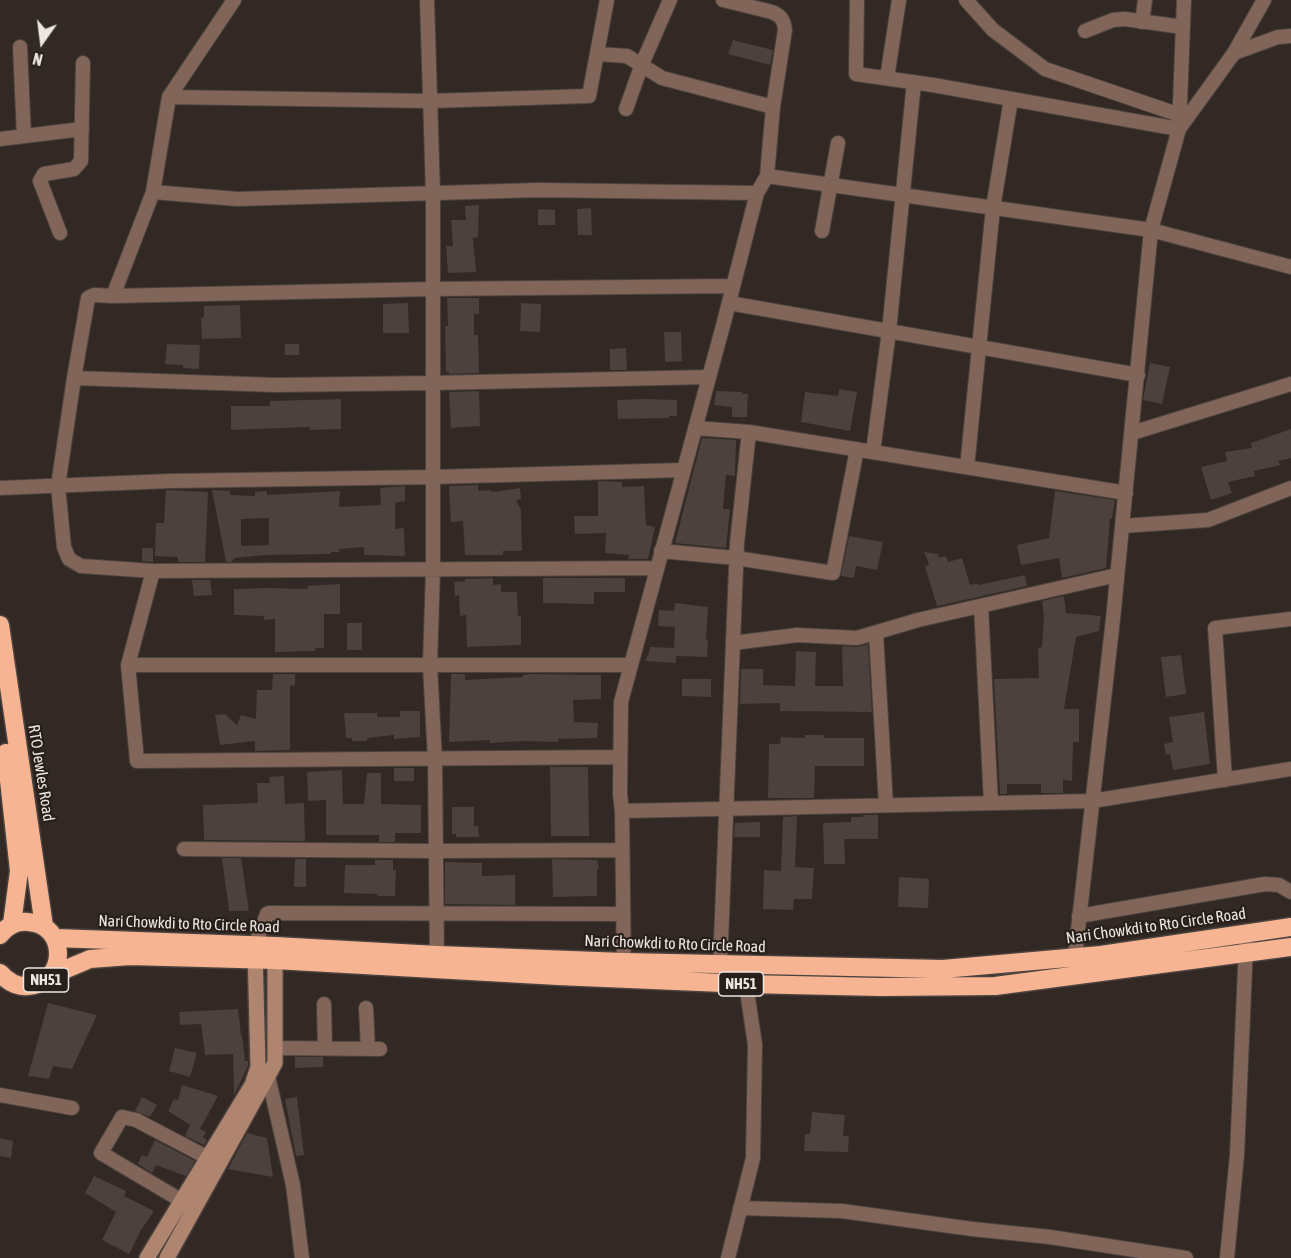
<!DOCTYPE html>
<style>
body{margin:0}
#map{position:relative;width:1291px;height:1258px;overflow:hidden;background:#322824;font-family:"Asap Condensed",sans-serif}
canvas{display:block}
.north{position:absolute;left:12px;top:12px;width:60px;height:60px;-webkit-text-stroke:4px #281f1a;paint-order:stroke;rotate:194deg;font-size:16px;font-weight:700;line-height:24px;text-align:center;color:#ece6e2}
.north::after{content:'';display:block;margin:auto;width:21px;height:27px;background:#ece6e2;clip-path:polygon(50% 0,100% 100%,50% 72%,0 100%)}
</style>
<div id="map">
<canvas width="1291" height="1258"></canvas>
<div class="north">N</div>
</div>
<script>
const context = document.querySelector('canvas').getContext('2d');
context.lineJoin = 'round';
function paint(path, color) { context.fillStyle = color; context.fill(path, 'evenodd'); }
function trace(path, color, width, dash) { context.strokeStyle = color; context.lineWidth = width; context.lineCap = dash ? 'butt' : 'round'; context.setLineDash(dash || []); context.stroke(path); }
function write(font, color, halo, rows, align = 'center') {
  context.font = font + ' "Asap Condensed",sans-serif'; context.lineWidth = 4.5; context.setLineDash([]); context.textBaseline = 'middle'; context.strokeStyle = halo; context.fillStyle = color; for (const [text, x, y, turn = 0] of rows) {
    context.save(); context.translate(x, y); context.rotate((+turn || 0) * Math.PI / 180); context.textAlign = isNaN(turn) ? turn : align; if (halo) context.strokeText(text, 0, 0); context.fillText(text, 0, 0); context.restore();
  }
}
const building = new Path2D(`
 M733,40L773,50L770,65L728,54Z
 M479,205L478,237L473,238L476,272L448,273L446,246H453L451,220H466L465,206Z
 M591,208L592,235H578L577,209Z
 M538,209L555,210V225H538Z
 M447,298H479V314H474V335H478L479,373L449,374V372H446L445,326H448Z
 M408,303L409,333H383V304Z
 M521,303L541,304L540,332L520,331Z
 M240,305L241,338L202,339L201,318L204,317V306Z
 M664,332H681L682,361L665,362Z
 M167,344L200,345L199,369L183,368V365L165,364Z
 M285,344H299V355H285Z
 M626,348L627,370H610V349Z
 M1150,363L1170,367L1162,404L1143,400Z
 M839,389L857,392L850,431L801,422L805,392L838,396Z
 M479,391L480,426L451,428L449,392Z
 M716,391L742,392V394H748L747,417H732V407L714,405Z
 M341,399V429L310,430L309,427L231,430V406H270V401Z
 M646,399L677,400V416H669V418L618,419L617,400Z
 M1291,429V458L1278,461L1280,465L1254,471L1255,476L1228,482L1232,493L1211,500L1201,467L1227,461L1225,452L1252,448L1251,443Z
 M702,438L736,440L735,476L726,475L723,509H730L726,548L675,543Z
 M598,481L622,482V487L644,486L646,525L655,527L648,559H628L629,555L605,553L606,533L575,534L574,516H598Z
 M478,485V491L491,490L492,492L520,488L521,499L516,500L521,510L522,551H503V555H465L463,521L451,522L449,486Z
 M405,486V501L395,503V529L404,528L405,556L364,555V547L339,549V552H331V554L265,555L234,558L232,562H226L212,490L230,491V495L255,496V492L267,491V495L340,491L339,507L381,505L380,488ZM269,518V545L241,546V519Z
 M166,490L208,492L205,562H178V557L155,556L156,523H164Z
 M1055,491L1115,500L1112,518L1110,519L1106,568L1062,578L1059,558L1021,565L1017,545L1049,538Z
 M849,536L883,542L877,570L856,566L854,578L841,576Z
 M142,548H153V562L142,561Z
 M924,552L938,554L939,558L946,556L948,562L962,558L970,585L977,583L978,585L1025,575L1027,586L937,606L925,567L929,564Z
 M493,578V585L501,584V592H517L518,616H521V645L467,647L466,615L460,616L459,595L455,596L454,582L465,581V579Z
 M543,578H625V592H594V604L543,603Z
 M192,580H210L212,595L194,596Z
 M340,584V614H324V648H315V651L275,652V619L264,620V616L234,615V589L268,588L308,589L307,586Z
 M1064,596L1066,613L1101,616L1099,631L1076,637L1064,709H1079V742H1073L1072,781L1063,780V793H1041V784H1007V794H1000L994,679L1039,678L1038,648L1042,647L1044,616L1042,601Z
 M675,603L708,607L706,640H708L707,657L676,656V663L645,661L649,653L650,647L674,648L675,627L658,626L659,610L674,611Z
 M347,623H362V650H347Z
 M868,644L872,712L780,711V703L740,704L741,669H763V685L795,686L796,651L816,652L815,686H843L842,646L857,647Z
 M1181,655L1186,694L1166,697L1161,657Z
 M273,674H295V685L290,686V750L255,751V741L220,745L215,715L225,714L237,725L241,715L256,719L257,690H272Z
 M451,674H465V680L523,677V675L529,674L601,675V699L573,700L574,722L598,723L597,738L558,739V742L522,741L490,743V740L449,742Z
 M682,679H711V697L682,696Z
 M400,711H420V737L394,739V735L367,738V741H352V738H346L344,713H377V717H400Z
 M1204,712L1210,764L1173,770L1170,754L1166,755L1164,744L1173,742L1169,717Z
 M805,735H823L824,738H864V766H815L814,798H768L769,744H780L781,737L805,738Z
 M550,767H588L589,836H551Z
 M394,768H414V781H394Z
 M342,770L343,804H364L367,773H381V804L421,805V833H395V842H379V835H326V800L308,801L307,772Z
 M284,776L285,804L304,803L305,841L204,840L203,805L258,803L257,783H270L269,777Z
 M452,807H474V826H478L479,837H456V834H452Z
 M863,815H878V839H844L845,864H824L823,823L851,822V817H863Z
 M797,816L795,867L814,868L812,899H794L793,910L763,909L764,870L781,871L783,817Z
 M760,822V837H734L735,823Z
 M222,858H241L249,911H229Z
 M295,859H306V887H294Z
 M552,859L597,860L599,868L597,869V896L553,897Z
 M375,860H393V870H396L395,896H377L378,894L344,893L345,865H375Z
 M445,862L482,863V876L515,875V905L445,904Z
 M899,877L929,879L928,908L898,907Z
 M48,1003L97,1015L72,1069L53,1066L49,1079L28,1076Z
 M238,1009L241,1035H242L245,1061H248V1066L234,1095L233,1054L205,1055L201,1024L180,1025L179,1012Z
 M175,1048L197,1053L190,1077L169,1071Z
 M295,1057H323V1067L295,1068Z
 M182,1085L218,1096L200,1129L206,1132L203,1137L207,1140L204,1145L185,1136L190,1125L168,1111L174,1099L178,1100Z
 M142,1097L157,1105L150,1117L135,1111Z
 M297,1097L304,1155L296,1156L285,1099Z
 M812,1112L845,1115L843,1136H849L848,1152L804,1151L805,1134H810Z
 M247,1133L267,1138L273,1177L228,1169Z
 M0,1138L13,1141L11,1158L0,1156Z
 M155,1140L195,1161L186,1176L156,1165L152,1173L138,1164L142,1155L147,1157Z
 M94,1176L126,1191L124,1196L154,1211L141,1230L129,1254L102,1240L116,1212L85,1193Z`);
const street = new Path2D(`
 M427,0L433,194V570L430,665L435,760L437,962
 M723,0L772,12C781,16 784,20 785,30L773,107
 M857,0L856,74L933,85L1179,129L1184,0
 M966,0L993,30L1045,69L1180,115
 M1142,22L1145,0
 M1085,31L1113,20L1125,19L1183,27
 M1291,36L1278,37L1234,53L1179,129L1151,230L1291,267
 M20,47L24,136
 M1234,53L1264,0
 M597,54L627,56L662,78L773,107L767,176
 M887,78L899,0
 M169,97L234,0
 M626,109L642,64L670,0
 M0,139L82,129
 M153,192L169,97L430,101L589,96L607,0
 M757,193L767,176L1151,230L1113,619L1074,965
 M822,231L838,143
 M60,233L40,181L44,174L74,169L81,161L83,63
 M729,303L1138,375
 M74,378L88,298L94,295L113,296
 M695,428L749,432L737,543L720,965
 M749,432L1126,493
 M1132,433L1291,384
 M873,452L889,331L914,82
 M967,467L993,208L1011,99
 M0,488L170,481L433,477L683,470
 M1122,526L1208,520L1291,488
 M661,551L736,558L833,573L857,449
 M153,571L81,566L69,559L64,547L58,486L74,378L275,385L432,383L709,377
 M981,606L991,803
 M876,633L886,805
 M733,643L797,635L857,638L918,620L1117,575
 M128,665L153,571L656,568
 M620,757L137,761L128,665H631
 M1225,780L1215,628L1291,619
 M622,811L1092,801L1291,769
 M184,849L436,851L622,850
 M1079,916L1265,884L1279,885L1291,892
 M255,945L267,914L269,913L623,914
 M624,971L622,811L620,794L621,702L724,322L757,193L538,190L237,199L153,192L113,296L432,289L733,286
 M324,1004L325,1048
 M366,1008L368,1048
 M275,1048L380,1049
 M262,1071L268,1076L293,1185L302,1258
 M0,1095L72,1108
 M182,1201L101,1153L122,1117L136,1120L216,1162
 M740,1208L842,1211L972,1229L1050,1237L1186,1258
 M728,1258L753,1158L755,1045L746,984
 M1227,1258L1237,1155L1246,945`);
const secondary = new Path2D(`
 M147,1258L252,1085L258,1067L255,950
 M167,1258L275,1063V949`);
const highway = new Path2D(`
 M0,625L44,926
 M6,753L19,871L12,924
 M0,935C7,926 17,921 28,922C68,924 68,983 28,986C17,987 7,981 0,973
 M55,938L275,946L437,955L624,962L943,969L1101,955L1291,927
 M52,975L90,959L130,956L275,960L558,976L746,984L880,987L995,986L1291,947`);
const shields = [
 [46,980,45],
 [741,984,45]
];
const shieldNames = [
 ["NH51",46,980],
 ["NH51",741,984]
];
const streetNames = [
 ["RTO Jewles Road",41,773,81],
 ["Nari Chowkdi to Rto Circle Road",189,924,2],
 ["Nari Chowkdi to Rto Circle Road",1156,926,-8],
 ["Nari Chowkdi to Rto Circle Road",675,944,2]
];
paint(building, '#4c413c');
trace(street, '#4c433f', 16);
trace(secondary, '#4c433f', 18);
trace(highway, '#4c433f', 21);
trace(street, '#806558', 14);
trace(secondary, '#b08570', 15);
trace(highway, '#f6b493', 18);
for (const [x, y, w] of shields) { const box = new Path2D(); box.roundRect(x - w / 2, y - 12, w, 24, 4.5); context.fillStyle = '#281f1a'; context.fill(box); trace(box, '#ece6e2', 1.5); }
write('bold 15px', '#ece6e2', null, shieldNames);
write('16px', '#ece6e2', '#281f1a', streetNames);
</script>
